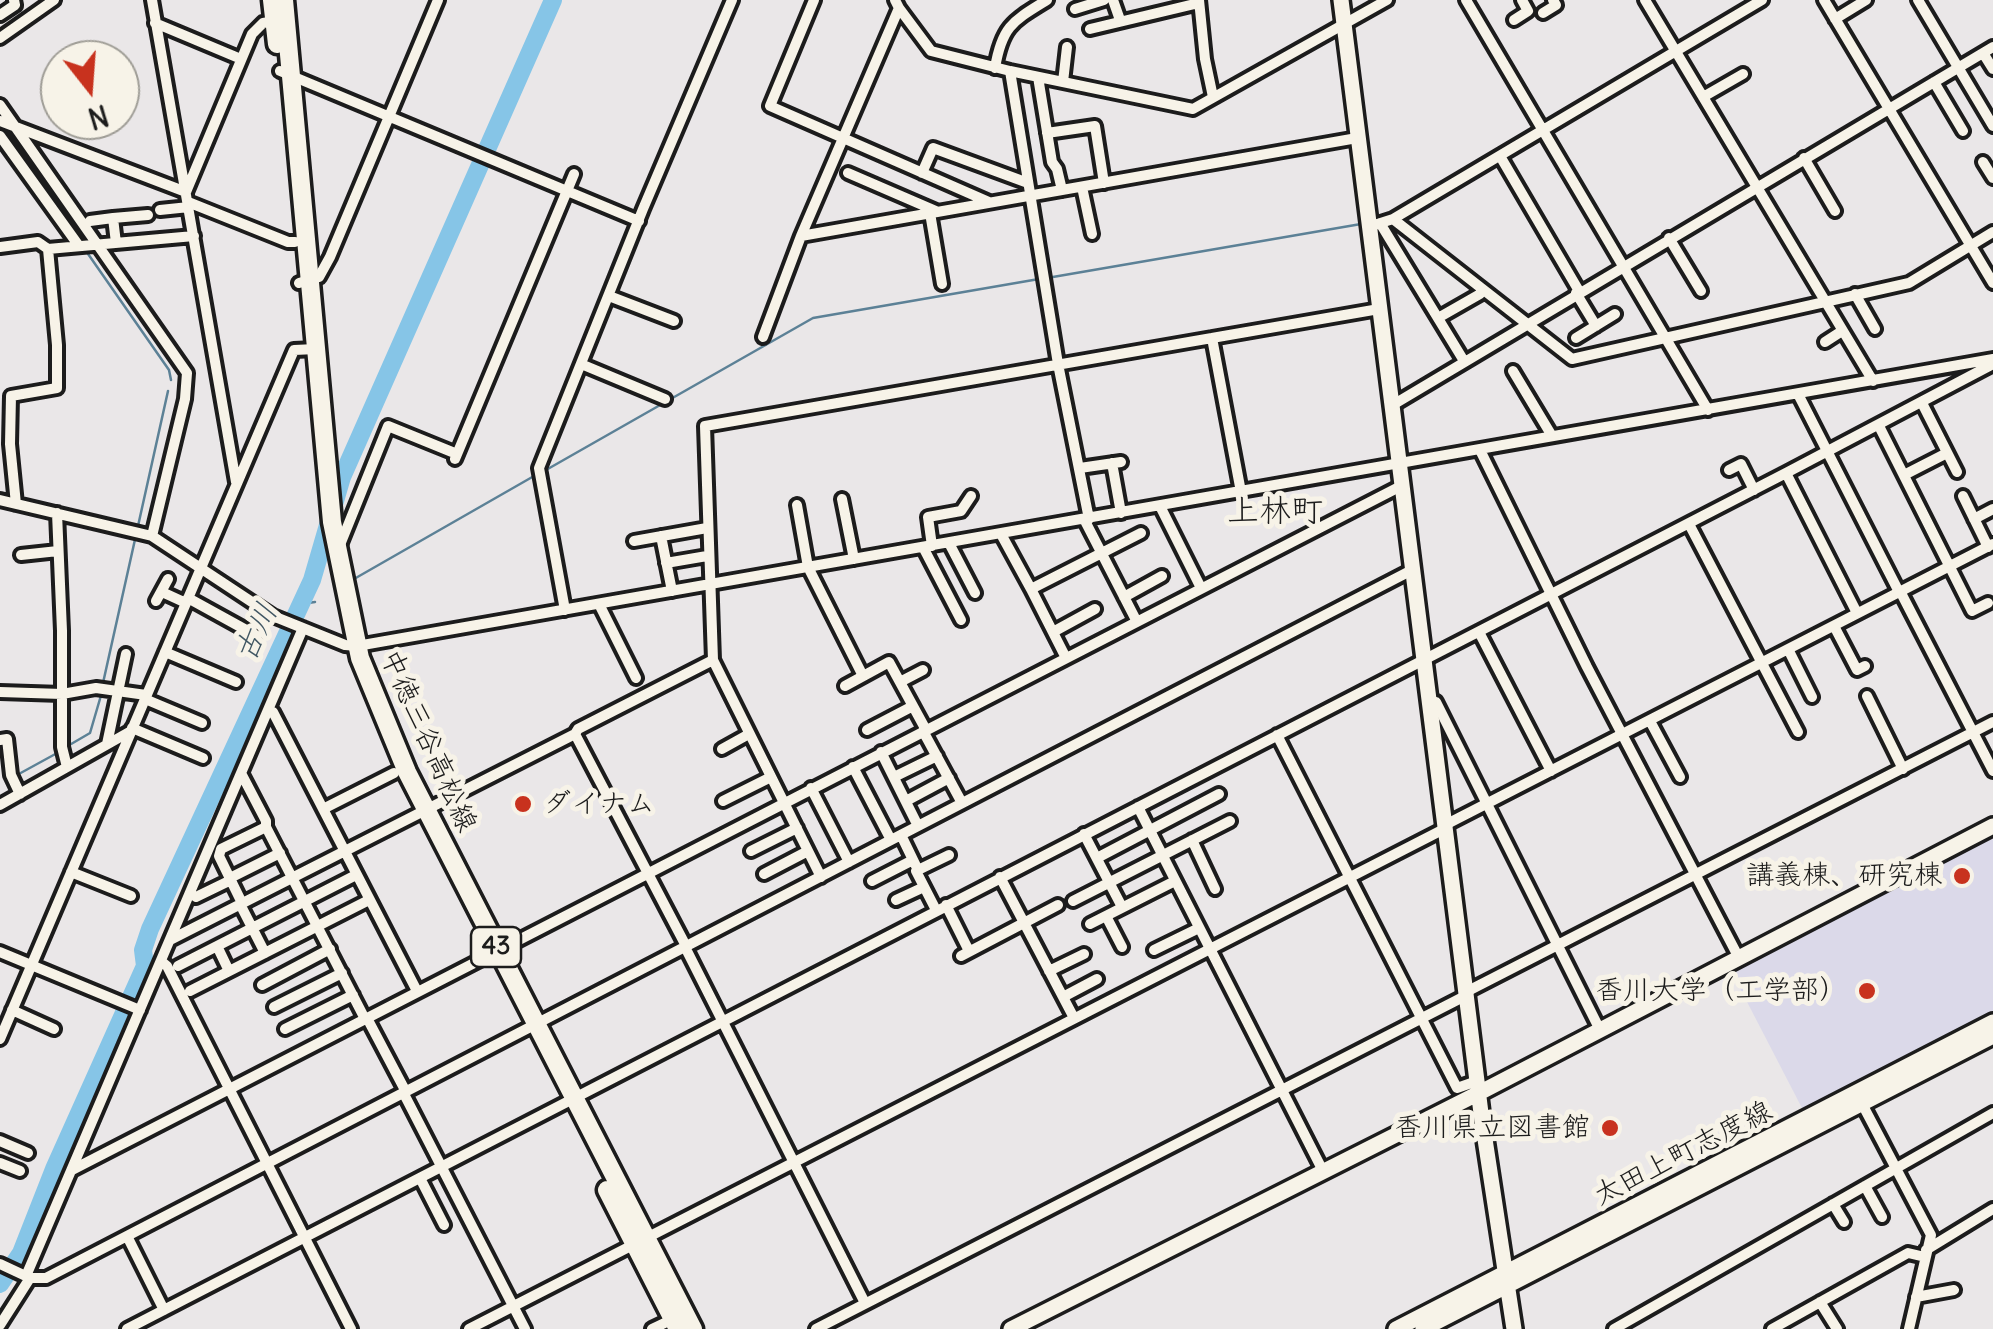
<!DOCTYPE html>
<meta charset="utf-8">
<style>
body{margin:0}
#map{position:relative;width:1993px;height:1329px;overflow:hidden;background:#eae7e8;font-family:Delius,sans-serif}
canvas{display:block}
.north{position:absolute;left:40px;top:40px;width:100px;height:100px;box-sizing:border-box;background:#f7f3e8;border:2px solid #9f9d96;border-radius:50%;rotate:163deg;font-size:28px;font-weight:700;line-height:40px;text-align:center;color:#1c1c1c}
.north::after{content:'';display:block;margin:auto;width:35px;height:45px;background:#c8321e;clip-path:polygon(50% 0,100% 100%,50% 72%,0 100%)}
</style>
<div id="map">
<canvas width="1993" height="1329"></canvas>
<div class="north">N</div>
</div>
<script>
const context = document.querySelector('canvas').getContext('2d');
context.lineJoin = 'round';
function paint(path, color) { context.fillStyle = color; context.fill(path, 'evenodd'); }
function trace(path, color, width, dash) { context.strokeStyle = color; context.lineWidth = width; context.lineCap = dash ? 'butt' : 'round'; context.setLineDash(dash || []); context.stroke(path); }
function write(font, color, halo, rows, align = 'center') {
  context.font = font + ' Delius,"Klee One",sans-serif'; context.lineWidth = 10; context.setLineDash([]); context.textBaseline = 'middle'; context.strokeStyle = halo; context.fillStyle = color; for (const [text, x, y, turn = 0] of rows) {
    context.save(); context.translate(x, y); context.rotate((+turn || 0) * Math.PI / 180); context.textAlign = isNaN(turn) ? turn : align; if (halo) context.strokeText(text, 0, 0); context.fillText(text, 0, 0); context.restore();
  }
}
const built = new Path2D(`
 M1993,835V1012L1803,1110L1730,969Z`);
const stream = new Path2D(`
 M86,251L169,370L171,380
 M1047,278L1361,224
 M546,470L813,318L1039,279
 M138,526L168,391
 M354,579L534,476
 M301,604L315,602
 M103,683L136,535
 M66,747L90,733L102,692
 M17,775L59,752`);
const river = new Path2D(`
 M0,1284L21,1253L54,1169L145,966L143,950L150,929L312,580L342,477L553,0`);
const street = new Path2D(`
 M152,0L236,482
 M814,0L770,106L989,202
 M1113,0L1120,20
 M1199,0L1205,59L1213,97
 M1466,0L1708,410
 M1645,0L1873,381
 M1824,0L1993,283
 M1918,0L1993,126
 M899,8L931,51L1010,71L1193,109L1387,0
 M1075,9L1104,0
 M1543,13L1556,5L1553,0
 M0,15L15,5L14,0
 M1835,19L1866,0
 M1514,20L1528,11L1522,0
 M155,23L241,59
 M1090,29L1199,3
 M0,38L54,0
 M1983,53L1993,69
 M995,68C1002,26 1013,21 1047,0
 M280,71L639,221
 M1010,71L1058,364L1089,519
 M1038,77L1052,162L1057,169L1062,190
 M1063,82L1067,47
 M1934,82L1963,131
 M1703,97L1743,74
 M0,105L187,373L185,399L152,536
 M0,121L186,192L252,34L263,23L275,21
 M1047,133L1095,126L1104,183
 M0,136L79,246
 M1500,156L1579,291
 M1804,158L1835,211
 M1983,162L1993,178
 M848,173L936,211
 M922,173L933,148L1028,183
 M1082,187L1092,234
 M188,202L288,242H295
 M160,210L189,207
 M930,213L942,284
 M1393,219L1572,359L1909,283L1993,232
 M90,221L113,218
 M1380,223L1464,361
 M1368,227L1393,219L1762,0
 M801,236L1357,138
 M1669,238L1701,291
 M116,243L113,218L148,215
 M0,247L38,242L48,249L194,236
 M299,283L319,277L330,257L438,0
 M1576,293L1596,326
 M1855,294L1875,329
 M609,296L674,321
 M1438,318L1480,294
 M763,337L801,236L899,8L895,0
 M1212,338L1241,492
 M1576,338L1615,314
 M1825,342L1842,331
 M581,364L665,399
 M1513,371L1552,436
 M1798,394L1899,592
 M1922,403L1957,472
 M1391,406L1993,47
 M1879,426L1972,611L1988,603
 M1480,450L1587,667L1739,958
 M455,459L574,174
 M1112,463L1121,513
 M1080,468L1121,462
 M1729,470L1741,464L1754,490
 M1786,473L1857,613
 M1904,475L1947,453
 M1963,496L1988,547
 M842,499L854,559
 M0,500L152,536L273,616L345,645L357,646L1993,359
 M16,504L10,444L11,396L57,388V345L48,249
 M797,505L808,567L863,676
 M1160,506L1201,588
 M57,513L62,631V747L67,767
 M1084,519L1136,620
 M1974,519L1993,509
 M1689,524L1798,732
 M1001,534L1031,589
 M661,536L672,591
 M634,541L707,528
 M949,543L975,593
 M340,545L388,426L457,454
 M932,546L928,517L961,511L971,496
 M923,547L961,620
 M21,555L58,551
 M666,563L707,556
 M1900,591L1993,771
 M162,592L186,603
 M1124,597L1162,576
 M188,598L257,636
 M156,601L168,579
 M599,604L636,678
 M565,610L539,468L643,209L732,0
 M1834,626L1857,670L1865,666
 M1053,632L1095,609
 M1479,632L1551,771
 M1788,649L1812,697
 M165,652L236,682
 M1066,658L1031,589L1141,533
 M713,660L821,877
 M900,682L923,670
 M845,686L889,662L926,730
 M0,692L62,694L96,688L146,695
 M1867,696L1903,769
 M145,699L202,723
 M1430,703L1436,702L1600,1030
 M273,712L417,991
 M1650,721L1680,777
 M132,728L203,758
 M867,730L913,706
 M923,731L962,803
 M575,734L578,729L713,660L705,426L1379,309
 M1277,735L1457,1088L1477,1081
 M0,740L7,739L11,775L20,794
 M107,744L126,654
 M722,749L749,734
 M881,752L918,826
 M853,767L891,840
 M241,773L266,821V827
 M894,777L937,756
 M811,788L849,862
 M723,801L771,777
 M906,801L949,778
 M0,805L131,731
 M1138,807L1323,1171
 M323,809L394,773
 M1445,825L1993,544
 M1084,834L1122,907
 M901,835L916,866
 M1192,840L1215,889
 M751,851L797,828
 M1097,858L1219,794
 M71,872L131,896
 M764,874L808,851
 M1000,877L1074,1018
 M230,878L280,853
 M872,881L913,860
 M196,897L231,880
 M896,900L924,887
 M1073,901L1230,821
 M242,903L219,856L221,849L266,827L365,1019
 M240,904L265,953
 M946,905L969,951
 M936,910L916,871L949,855
 M1106,916L1122,947
 M1090,924L1175,881
 M170,940L575,734L686,946
 M217,946L229,971
 M685,947L865,1303
 M1154,950L1199,928
 M0,952L140,1010
 M961,956L1058,905
 M161,961L167,966L351,1329
 M178,966L356,875
 M1049,971L1084,954
 M262,985L330,949
 M190,991L369,900
 M1466,992L1993,722
 M1063,997L1097,979
 M274,1007L342,973
 M12,1010L54,1029
 M367,1018L406,1092
 M285,1029L353,995
 M0,1039L294,350L316,349
 M404,1094L525,1329
 M1859,1098L1931,1235L1909,1329
 M0,1141L28,1153
 M0,1163L20,1171
 M72,1170L1401,486
 M420,1178L444,1225
 M1865,1186L1882,1217
 M1833,1204L1844,1222
 M127,1236L164,1310
 M1926,1250L1993,1209
 M0,1264L30,1278H46L1412,570
 M26,1276L303,628
 M1916,1297L1954,1290
 M1820,1302L1837,1329
 M0,1325L30,1278
 M127,1329L1786,473L1993,364
 M469,1329L1446,828
 M652,1329L673,1319
 M816,1329L1467,995
 M1614,1329L1993,1113
 M1772,1329L1908,1253L1925,1257`);
const secondary = new Path2D(`
 M1341,0L1481,1113L1514,1329
 M1011,1329L1479,1093L1993,826
 M1396,1329L1993,1022
 M1423,1329L1993,1036`);
const primary = new Path2D(`
 M272,0L277,44
 M284,0L332,522L360,658L407,772L693,1329
 M607,1190L678,1329`);
const markers = [
 [523,804,10,"#c8321e"],
 [1962,876,10,"#c8321e"],
 [1867,991,10,"#c8321e"],
 [1610,1128,10,"#c8321e"]
];
const shields = [
 [496,947,50]
];
const shieldNames = [
 ["43",496,947]
];
const streetNames = [
 ["中徳三谷高松線",428,741,66],
 ["太田上町志度線",1683,1154,-27]
];
const poiNames = [
 ["ダイナム",543,804,"left"],
 ["講義棟、研究棟",1942,876],
 ["香川大学（工学部）",1847,991],
 ["香川県立図書館",1590,1128]
];
const waterNames = [
 ["古川",257,633,-65]
];
const quarterNames = [
 ["上林町",1275,512]
];
paint(built, '#dbd9e9');
trace(stream, '#5c8196', 2.5);
trace(river, '#86c5e7', 18);
trace(street, '#1c1c1c', 18);
trace(secondary, '#1c1c1c', 22);
trace(primary, '#1c1c1c', 25);
trace(street, '#f7f3e8', 10);
trace(secondary, '#f7f3e8', 15);
trace(primary, '#f7f3e8', 18);
for (const [x, y, r, color] of markers) { const dot = new Path2D(); dot.arc(x, y, r, 0, 2 * Math.PI); context.fillStyle = color; context.fill(dot); trace(dot, '#f7f3e8', 4); }
for (const [x, y, w] of shields) { const box = new Path2D(); box.roundRect(x - w / 2, y - 20, w, 40, 8); context.fillStyle = '#f7f3e8'; context.fill(box); trace(box, '#1c1c1c', 2.5); }
write('bold 25px', '#1c1c1c', null, shieldNames);
write('28px', '#1c1c1c', '#f7f3e8', streetNames);
write('28px', '#1c1c1c', '#f7f3e8', poiNames, 'right');
write('italic 30px', '#415763', '#f7f3e8', waterNames);
write('32px', '#1c1c1c', '#f7f3e8', quarterNames);
</script>
